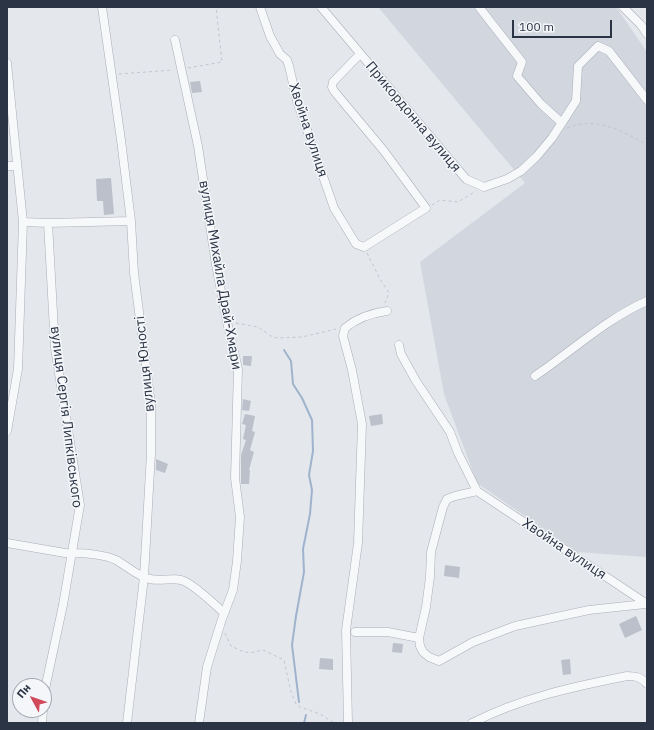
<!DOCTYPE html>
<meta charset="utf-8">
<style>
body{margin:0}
#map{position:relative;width:654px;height:730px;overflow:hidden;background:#e4e7ec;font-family:"IBM Plex Sans",sans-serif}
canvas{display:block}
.frame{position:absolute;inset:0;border:8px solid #2b3445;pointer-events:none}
.north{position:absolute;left:12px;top:678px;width:40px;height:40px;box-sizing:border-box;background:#f4f6f9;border:1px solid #a4a8b1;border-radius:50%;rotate:310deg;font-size:11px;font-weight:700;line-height:16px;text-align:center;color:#2b3445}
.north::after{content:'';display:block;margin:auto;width:14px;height:18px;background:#d1495b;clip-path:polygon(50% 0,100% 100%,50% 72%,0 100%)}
.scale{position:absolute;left:512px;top:20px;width:100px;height:18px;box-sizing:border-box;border:2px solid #2b3445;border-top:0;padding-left:5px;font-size:12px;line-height:14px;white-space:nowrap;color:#2b3445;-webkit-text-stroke:3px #f4f6f9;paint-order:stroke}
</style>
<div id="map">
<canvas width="654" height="730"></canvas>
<div class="frame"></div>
<div class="north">Пн</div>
<div class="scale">100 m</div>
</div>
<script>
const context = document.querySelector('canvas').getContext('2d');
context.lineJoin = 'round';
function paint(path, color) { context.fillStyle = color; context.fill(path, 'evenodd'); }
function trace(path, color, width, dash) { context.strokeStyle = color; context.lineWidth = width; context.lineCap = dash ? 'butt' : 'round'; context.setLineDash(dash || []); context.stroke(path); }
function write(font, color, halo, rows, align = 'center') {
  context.font = font + ' "IBM Plex Sans",sans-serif'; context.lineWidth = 3; context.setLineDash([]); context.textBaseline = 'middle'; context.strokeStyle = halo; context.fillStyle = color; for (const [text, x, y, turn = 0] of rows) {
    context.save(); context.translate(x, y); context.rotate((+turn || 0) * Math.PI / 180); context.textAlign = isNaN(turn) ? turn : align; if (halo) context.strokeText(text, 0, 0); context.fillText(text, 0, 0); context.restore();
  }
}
const built = new Path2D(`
 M378,7H616L647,52V557L577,552L477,483L444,394L420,262L525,183Z`);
const stream = new Path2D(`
 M284,350L291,361L293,384L302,398L312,420L313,451L309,475L312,490L310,514L303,549L304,572L296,616L292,645L299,702
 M304,723L306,715`);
const building = new Path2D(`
 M200,81L202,92L192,93L190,82Z
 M111,178L114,214L104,215L103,201H97L96,179Z
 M243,356H252L251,366L243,365Z
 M243,399L251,401L249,411L242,410Z
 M245,414L255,416L252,431L255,432L250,450L254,452L249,470H250L249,484H241V455L246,440L243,439L246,425L242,424Z
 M382,414L383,424L371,426L369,416Z
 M156,459L168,464L165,473L156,470Z
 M445,565L460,567L459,578L444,576Z
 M636,616L642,630L625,638L619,624Z
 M393,643L403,644L402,653L392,652Z
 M320,658L333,659V670L319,669Z
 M570,659L571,674L563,675L561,660Z`);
const path = new Path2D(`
 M188,68L222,62L216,7
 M119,74L173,70
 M567,128C595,116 623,131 647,145
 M432,205L440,200L458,202L476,191
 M367,253L380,279L389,293L385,303
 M236,323L258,327L271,336L277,338L302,337L336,329
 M225,633L231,646L242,651L250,653L263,650L284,660L291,692L296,704L300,707L320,714L334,723`);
const minor = new Path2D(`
 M102,7L121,140L131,221L134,273L151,405V453L144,577L127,723
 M260,7L270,36L280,54L287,60L289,66L297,101L334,208L356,244L364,247L426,208L384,151L334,91L332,87L333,82L360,54
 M321,7L466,179L484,187L507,179L521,171L537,156L552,138L576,101L578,66L598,46L609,51L647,100
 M479,7L522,62L517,76L541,104L562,123
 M623,7L641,25L647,34
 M175,40L198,146L216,265L227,322L238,369L235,478L240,517L237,561L233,590L222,619L207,667L199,723
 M7,63L23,222L18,369L7,431
 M7,166H17
 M23,222L48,223L131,221
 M399,345L401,354L416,381L450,432L458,453L477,491
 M535,376C572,351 606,319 647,301
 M7,543L71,554C82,552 106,555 116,560C127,566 138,577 150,579C163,582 175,576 186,582C200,590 212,602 224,613
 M645,604L589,610L515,626L473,642L439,661L429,657L423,652L420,646L419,638L426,607L430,577L431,552L443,507L447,499L455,496L477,491L647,604
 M355,632H388L419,638
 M44,704L45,689L63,605L80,505L55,348L48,223
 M42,723L43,710
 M348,723L346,630L358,543L362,424L352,370L343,336L345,328C357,318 372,313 387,311
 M472,723C521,698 572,687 627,676C636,676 641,677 647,684`);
const streetNames = [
 ["Прикордонна вулиця",413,117,50],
 ["Хвойна вулиця",308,130,72],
 ["вулиця Михайла Драй-Хмари",220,275,80],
 ["вулиця Юності",145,364,-96],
 ["вулиця Сергія Липківського",66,417,83],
 ["Хвойна вулиця",564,549,34]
];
paint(built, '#d2d6de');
trace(stream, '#9fb4cc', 2);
paint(building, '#bbc0ca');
trace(minor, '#a9aeb7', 9);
trace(path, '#c2c5cb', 1, [3, 3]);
trace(minor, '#f7f8fa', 8);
write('14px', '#2b3445', '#f4f6f9', streetNames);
</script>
